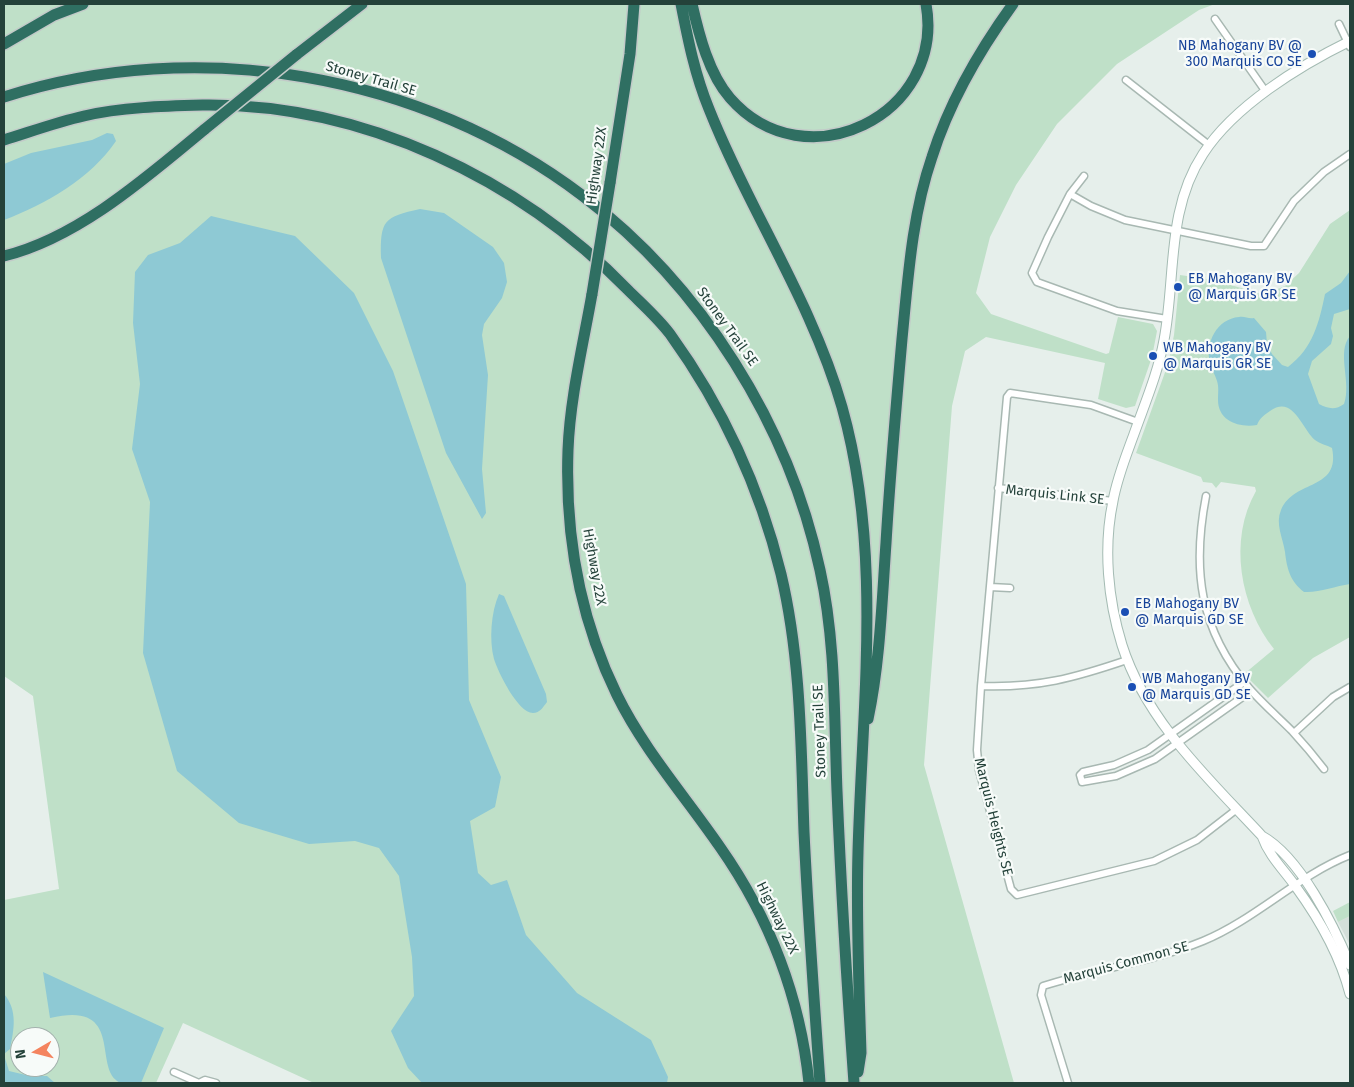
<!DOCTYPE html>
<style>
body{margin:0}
#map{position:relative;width:1354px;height:1087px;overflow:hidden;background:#e6efeb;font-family:"Fira Sans",sans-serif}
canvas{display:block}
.frame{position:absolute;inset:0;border:5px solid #24423a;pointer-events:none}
.north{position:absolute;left:10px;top:1027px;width:50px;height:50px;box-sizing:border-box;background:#f7fbf9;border:1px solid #a3b1ad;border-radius:50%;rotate:262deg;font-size:14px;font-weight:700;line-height:20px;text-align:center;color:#24423a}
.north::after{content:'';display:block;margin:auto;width:18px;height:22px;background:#f4845f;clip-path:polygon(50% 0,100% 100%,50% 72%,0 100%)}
</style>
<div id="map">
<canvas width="1354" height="1087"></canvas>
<div class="frame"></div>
<div class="north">N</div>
</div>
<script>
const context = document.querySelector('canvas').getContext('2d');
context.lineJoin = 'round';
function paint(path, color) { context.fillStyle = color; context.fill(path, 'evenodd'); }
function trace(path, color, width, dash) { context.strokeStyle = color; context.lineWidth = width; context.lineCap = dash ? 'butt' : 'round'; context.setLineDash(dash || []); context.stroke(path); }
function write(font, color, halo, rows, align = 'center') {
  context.font = font + ' "Fira Sans",sans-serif'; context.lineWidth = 4.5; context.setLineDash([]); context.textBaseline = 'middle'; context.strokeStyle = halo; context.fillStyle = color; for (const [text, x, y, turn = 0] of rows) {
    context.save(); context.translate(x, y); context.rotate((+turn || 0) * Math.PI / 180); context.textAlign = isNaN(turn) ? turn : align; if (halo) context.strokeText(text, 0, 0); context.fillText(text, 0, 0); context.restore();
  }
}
const built = new Path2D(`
 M1350,916V945L1338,922Z`);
const green = new Path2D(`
 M4,4H1215L1199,10L1117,64L1057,124L1016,185L990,237L976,293L991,314L1106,354L1109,353L1118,317L1153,324L1157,331L1152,357L1135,406L1126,408L1098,399L1105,363L986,337L965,351L952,406L924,765L1014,1083H314L183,1023L156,1083H4V900L59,889L33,696L4,676ZM20,1037H50V1067H20Z
 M1350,210V637L1313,658L1268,698L1244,674L1274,649C1240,606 1228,540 1256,491L1255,487L1221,482L1216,488L1212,483L1203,482L1201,477L1136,453L1168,364L1174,335L1180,275L1214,280L1258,293L1273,291L1285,286L1299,273L1330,224Z
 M1350,902V916L1338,922L1333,911Z`);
const water = new Path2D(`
 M107,133L113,134L116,141C90,179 46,204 4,220V164L31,153L92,140Z
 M420,209L444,213L493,247L504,263L507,282L502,298L484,324L482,335L488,375L482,469L486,513L482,519L446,453L381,258C380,220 384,217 420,209Z
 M211,216L295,236L354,293L393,371L466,584L469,700L501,777L495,807L470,821L478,873L491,885L507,880L526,935L577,993L651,1040L668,1077L667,1083H422L408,1068L391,1031L414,996L412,957L399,876L379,848L355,841L309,844L239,823L177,771L143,653L150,502L132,449L140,384L133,323L135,272L148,255L180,243Z
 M1350,271V309L1334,314L1331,328L1333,336L1331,344L1312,361L1308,374L1319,404C1328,409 1336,410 1344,404C1352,383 1336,352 1350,336V584C1335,586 1319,593 1304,592C1290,581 1287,569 1285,552C1283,538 1275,524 1281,510C1294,479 1341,491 1332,448C1327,445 1320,444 1315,440C1302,429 1293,394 1270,411C1263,416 1260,418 1257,425C1239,428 1218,421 1218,400C1218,393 1219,387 1217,381C1215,374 1211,369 1210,363C1205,342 1217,319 1239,317C1245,316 1248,319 1254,318L1266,332L1267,344L1272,354L1282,365L1288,367C1313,348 1319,323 1325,294L1341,283Z
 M499,594L504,596L546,694L547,702C543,707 540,713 533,713C518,713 498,672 494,659C489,640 491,612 499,594Z
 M43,972L164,1028L141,1083C136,1083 127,1085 122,1083C90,1073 128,999 50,1018Z
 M4,994C18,1010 14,1030 10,1049L4,1054Z
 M4,1055L9,1071L30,1076H47L55,1083H4Z`);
const street = new Path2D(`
 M1215,19L1266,92
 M1339,24L1350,47
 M1126,80L1209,145
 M1084,176L1070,194L1091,206L1125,220L1251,246H1264L1294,201L1324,172L1350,154
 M1070,194L1048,237L1032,273L1037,282L1117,311L1167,319
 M1138,422L1091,405L1010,393L1007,397L981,686L977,750L979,770L1011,889L1017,895L1154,861L1197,840L1237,809
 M998,488L1113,501
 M1206,496C1192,569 1199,629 1249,688C1262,703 1278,717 1292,731C1303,743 1314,756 1324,769
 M990,587L1010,588
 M1244,682L1148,750L1114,765L1083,772L1080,775L1082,782L1116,776L1155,759L1251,691
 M981,686C1038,688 1074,678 1127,660
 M1294,733L1333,697L1350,687
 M174,1072L199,1083
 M199,1083L205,1080L216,1083
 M1068,1083L1041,995L1043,986C1096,969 1152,962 1203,941C1256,919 1297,876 1350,855`);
const secondary = new Path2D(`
 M1350,41C1299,66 1234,106 1203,154C1166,210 1176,278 1164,340C1158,373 1145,403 1134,434C1126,456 1117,478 1113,501C1103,548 1108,600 1122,645C1146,721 1209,779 1262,836C1300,857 1334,926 1350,965
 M1262,836C1269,856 1284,870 1296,887C1320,920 1340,955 1350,994`);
const highway = new Path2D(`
 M681,4C688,40 695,75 709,109C749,210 812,302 842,407C883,552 862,704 858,852C856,919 859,986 861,1053L858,1072
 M692,4C699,35 709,74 730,98C805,184 946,115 926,4
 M4,44L54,15L83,4
 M296,55L362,4
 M4,97C197,35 421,73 583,196C701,285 789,425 820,570C836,642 834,717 837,791C841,888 847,986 854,1083
 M4,140C30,132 57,122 84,116C121,107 168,106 206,105C363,104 519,178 628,290C642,304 658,318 670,334C722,406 760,488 781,574C801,658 801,746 804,832C808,916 814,1000 820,1083
 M610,183L630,54L634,4
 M4,256C78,238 147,177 205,129
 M592,294C583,345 570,398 568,450C565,534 580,619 617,695C644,750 685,796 720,847C769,917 800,997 809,1083
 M868,719C880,663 882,600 886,543C890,475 896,407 902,339C908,278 912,215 932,157C950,100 979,51 1013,4`);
const highwayBridge = new Path2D(`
 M205,129L296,55
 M592,294L610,183`);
const markers = [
 [1312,54,5,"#1a4fb4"],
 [1178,287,5,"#1a4fb4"],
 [1153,356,5,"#1a4fb4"],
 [1125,612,5,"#1a4fb4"],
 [1132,687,5,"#1a4fb4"]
];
const transitNames = [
 ["NB Mahogany BV @",1302,46,"right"],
 ["300 Marquis CO SE",1302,62,"right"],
 ["EB Mahogany BV",1188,279],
 ["@ Marquis GR SE",1188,295],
 ["WB Mahogany BV",1163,348],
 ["@ Marquis GR SE",1163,364],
 ["EB Mahogany BV",1135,604],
 ["@ Marquis GD SE",1135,620],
 ["WB Mahogany BV",1142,679],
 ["@ Marquis GD SE",1142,695]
];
const streetNames = [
 ["Stoney Trail SE",371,79,16],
 ["Highway 22X",597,166,-82],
 ["Stoney Trail SE",727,327,54],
 ["Marquis Link SE",1055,495,6],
 ["Highway 22X",594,567,80],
 ["Stoney Trail SE",820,731,-92],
 ["Marquis Heights SE",993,817,76],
 ["Highway 22X",777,918,64],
 ["Marquis Common SE",1126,963,-15]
];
paint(built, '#d4dfda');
paint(green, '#bfe0c8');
paint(water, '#8ec9d4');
trace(street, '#a8b8b2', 9);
trace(secondary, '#a4bbb3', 11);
trace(highway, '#c2cac8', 14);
trace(street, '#fff', 6);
trace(secondary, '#fff', 9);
trace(highway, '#2f6f62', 11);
trace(highwayBridge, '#c2cac8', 14, []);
trace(highwayBridge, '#2f6f62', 11);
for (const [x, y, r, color] of markers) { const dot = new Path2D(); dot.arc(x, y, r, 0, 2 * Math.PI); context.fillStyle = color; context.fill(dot); trace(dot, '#f7fbf9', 2); }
write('14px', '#164399', '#f7fbf9', transitNames, 'left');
write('14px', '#24423a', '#f7fbf9', streetNames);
</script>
